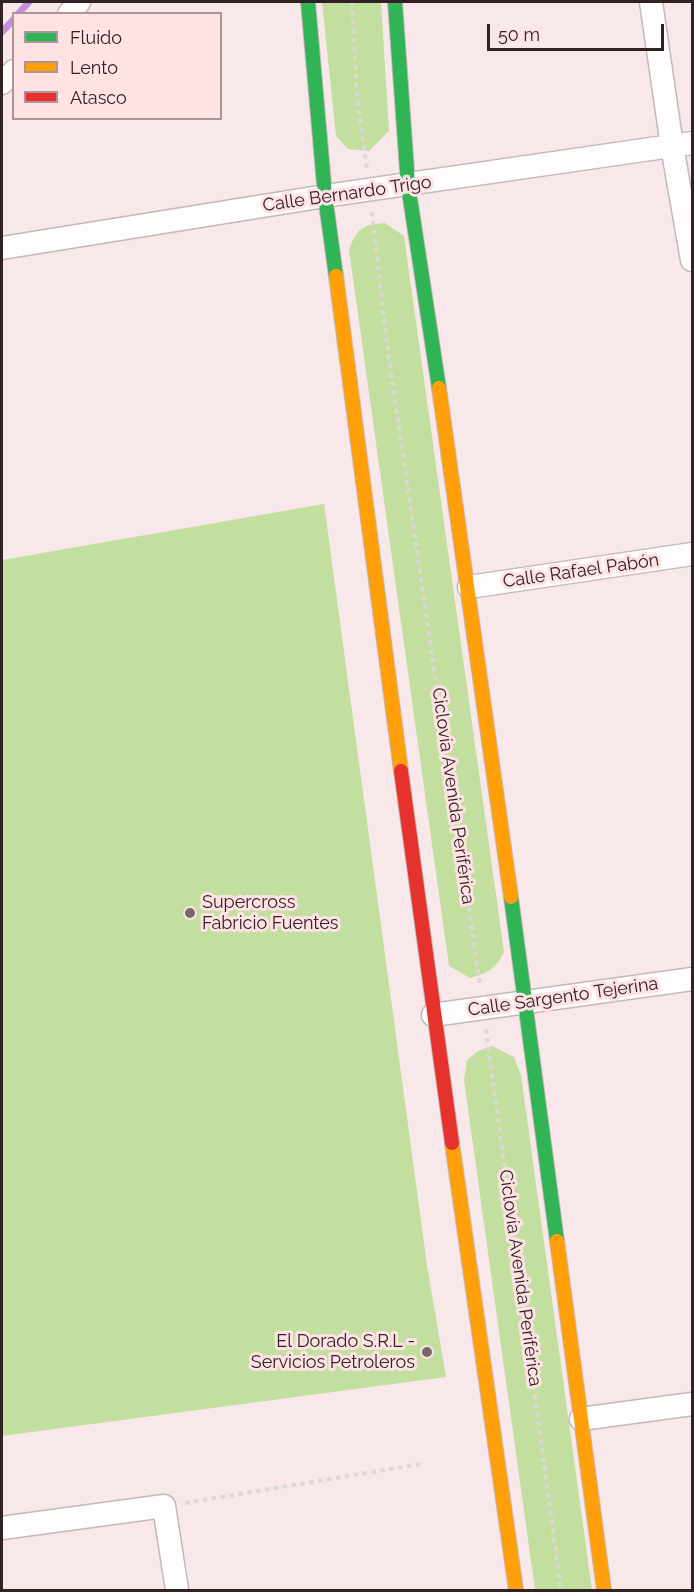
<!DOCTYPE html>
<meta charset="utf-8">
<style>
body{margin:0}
#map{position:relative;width:694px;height:1592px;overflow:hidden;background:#f8e8ea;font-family:Raleway,sans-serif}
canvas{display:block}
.frame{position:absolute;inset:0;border:3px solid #322123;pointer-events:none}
.legend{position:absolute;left:12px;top:12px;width:210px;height:108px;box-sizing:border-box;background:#fee2e4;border:2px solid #ac9597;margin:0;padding:8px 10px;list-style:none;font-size:18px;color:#322123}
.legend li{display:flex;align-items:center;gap:12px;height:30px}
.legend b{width:30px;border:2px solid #ac9597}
.scale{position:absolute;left:487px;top:24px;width:177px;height:27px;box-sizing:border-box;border:3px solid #322123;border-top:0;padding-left:8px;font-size:18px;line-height:21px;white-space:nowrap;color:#322123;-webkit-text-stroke:4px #fee2e4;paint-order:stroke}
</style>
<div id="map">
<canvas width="694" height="1592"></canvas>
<div class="frame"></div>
<ul class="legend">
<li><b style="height:8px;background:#30b455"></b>Fluido</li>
<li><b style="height:8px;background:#ff9f0a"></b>Lento</li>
<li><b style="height:8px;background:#e5322d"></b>Atasco</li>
</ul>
<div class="scale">50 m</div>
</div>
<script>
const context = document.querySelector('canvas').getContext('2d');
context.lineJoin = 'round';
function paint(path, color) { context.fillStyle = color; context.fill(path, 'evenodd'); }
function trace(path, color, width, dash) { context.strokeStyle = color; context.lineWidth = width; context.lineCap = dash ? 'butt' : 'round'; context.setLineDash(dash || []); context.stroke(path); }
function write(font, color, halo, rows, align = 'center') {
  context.font = font + ' Raleway,sans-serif'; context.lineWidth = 6; context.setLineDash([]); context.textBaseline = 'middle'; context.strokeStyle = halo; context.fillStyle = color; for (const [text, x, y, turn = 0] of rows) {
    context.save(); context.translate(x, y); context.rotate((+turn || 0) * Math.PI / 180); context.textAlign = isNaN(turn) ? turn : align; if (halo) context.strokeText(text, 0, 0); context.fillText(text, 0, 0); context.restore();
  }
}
const green = new Path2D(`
 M322,2H381L389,131L369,151L348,149L336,136Z
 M385,223L404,236L504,952C496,969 488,973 470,978L449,966L349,250C357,228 362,225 385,223Z
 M324,504L427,1265L446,1377L2,1436V560Z
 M492,1046L514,1057L521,1075L592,1590H535L464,1080L467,1060L478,1051Z`);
const stream = new Path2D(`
 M18,14L29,2
 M2,32L14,19`);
const path = new Path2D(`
 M352,2L357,96L367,169
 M372,212L387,345L480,986
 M486,1029L561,1590
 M185,1503L421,1464`);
const street = new Path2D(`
 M651,2L672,146L692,260
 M69,14L79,2
 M2,83L14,71
 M2,248L325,196L692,143
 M469,587L692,554
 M433,1015L692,979
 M581,1419L692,1404
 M2,1528L164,1506L177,1590`);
const fast = new Path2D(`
 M308,2L325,196L336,276
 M395,2L408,185L439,388
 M511,897L557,1241`);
const slow = new Path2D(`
 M336,276L401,771
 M439,388L511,897
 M452,1143L516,1590
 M557,1241L604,1590`);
const jam = new Path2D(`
 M401,771L452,1143`);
const markers = [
 [190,913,6,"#776769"],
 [427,1352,6,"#776769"]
];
const streetNames = [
 ["Calle Bernardo Trigo",347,194,-8],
 ["Calle Rafael Pabón",581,571,-8],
 ["Ciclovía Avenida Periférica",453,796,82],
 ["Calle Sargento Tejerina",563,997,-8],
 ["Ciclovía Avenida Periférica",520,1278,82]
];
const poiNames = [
 ["Supercross",202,903],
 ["Fabricio Fuentes",202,924],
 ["El Dorado S.R.L -",415,1342,"right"],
 ["Servicios Petroleros",415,1363,"right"]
];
paint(green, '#c2dfa0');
trace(stream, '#c590d9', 7);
trace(street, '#c6b7b8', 25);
trace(fast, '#c6b7b8', 16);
trace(slow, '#c6b7b8', 16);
trace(jam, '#c6b7b8', 16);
trace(path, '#ddd8d8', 4, [4.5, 4.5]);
trace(street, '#fefcfc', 22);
trace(fast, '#30b455', 14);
trace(slow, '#ff9f0a', 14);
trace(jam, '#e5322d', 14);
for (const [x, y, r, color] of markers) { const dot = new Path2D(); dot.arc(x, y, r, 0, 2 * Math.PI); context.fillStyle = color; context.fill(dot); trace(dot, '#fee2e4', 2); }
write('18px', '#322123', '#fee2e4', streetNames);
write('18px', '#322123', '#fee2e4', poiNames, 'left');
</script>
